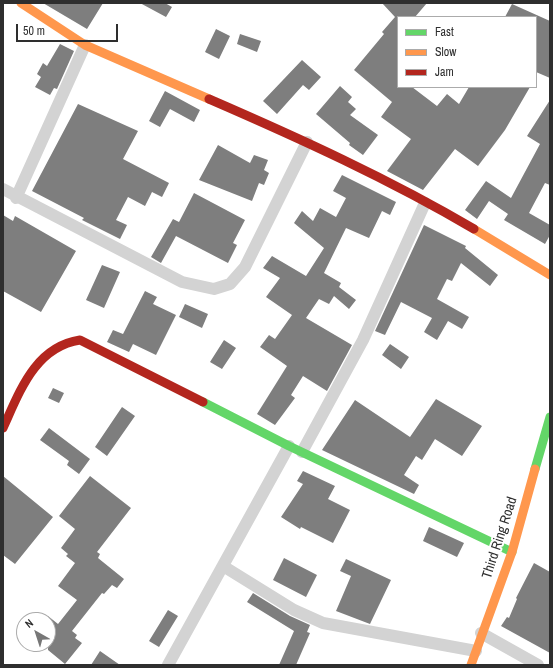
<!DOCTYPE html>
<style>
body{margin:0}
#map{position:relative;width:553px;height:668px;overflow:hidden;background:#fff;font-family:"Archivo Narrow",sans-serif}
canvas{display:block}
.frame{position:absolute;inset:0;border:4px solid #2e2e2e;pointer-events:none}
.legend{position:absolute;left:397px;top:16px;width:140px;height:72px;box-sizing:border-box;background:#fff;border:1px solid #ababab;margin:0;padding:5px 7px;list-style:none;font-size:12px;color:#2e2e2e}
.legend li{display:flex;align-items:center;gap:8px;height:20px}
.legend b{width:20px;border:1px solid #ababab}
.north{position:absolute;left:16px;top:612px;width:40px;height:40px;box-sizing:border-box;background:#fff;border:1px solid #ababab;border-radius:50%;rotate:321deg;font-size:11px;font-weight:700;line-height:16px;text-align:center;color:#2e2e2e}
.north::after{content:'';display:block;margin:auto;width:14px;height:18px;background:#777;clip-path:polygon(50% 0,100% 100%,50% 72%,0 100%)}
.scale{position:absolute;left:16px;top:24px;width:102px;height:18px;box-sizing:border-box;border:2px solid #2e2e2e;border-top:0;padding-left:5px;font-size:12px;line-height:14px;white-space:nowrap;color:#2e2e2e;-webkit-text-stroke:3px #fff;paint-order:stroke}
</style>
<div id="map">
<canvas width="553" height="668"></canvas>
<div class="frame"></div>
<ul class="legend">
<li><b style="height:5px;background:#63d668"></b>Fast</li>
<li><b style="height:5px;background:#ff974d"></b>Slow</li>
<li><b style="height:5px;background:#b3261e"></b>Jam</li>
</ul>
<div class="north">N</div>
<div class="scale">50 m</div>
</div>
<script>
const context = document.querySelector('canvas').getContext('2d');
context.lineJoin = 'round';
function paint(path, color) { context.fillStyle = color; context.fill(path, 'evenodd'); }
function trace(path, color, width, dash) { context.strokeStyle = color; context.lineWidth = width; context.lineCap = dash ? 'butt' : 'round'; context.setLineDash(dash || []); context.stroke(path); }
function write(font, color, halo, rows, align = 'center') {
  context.font = font + ' "Archivo Narrow",sans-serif'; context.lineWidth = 4; context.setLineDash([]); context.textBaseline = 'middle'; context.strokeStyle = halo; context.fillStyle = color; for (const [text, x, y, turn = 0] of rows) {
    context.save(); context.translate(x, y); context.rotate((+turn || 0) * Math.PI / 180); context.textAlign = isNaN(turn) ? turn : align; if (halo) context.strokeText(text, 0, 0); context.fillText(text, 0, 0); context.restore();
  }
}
const building = new Path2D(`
 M43,3H103L87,29Z
 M140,3H165L172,7L166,17Z
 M382,3H427L415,17H398V87H412L437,106L447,94L459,104L469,87H530L505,130L478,166L455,149L423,190L387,171L411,139L381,117L392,102L354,70L384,34L382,32L395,17Z
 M512,4L550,21V78L536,72V17H505Z
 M216,29L230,36L219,59L205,52Z
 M240,34L261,41L257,52L237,44Z
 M60,44L74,51L57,89L54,88L50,95L35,87L41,77L37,74L43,63L47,66Z
 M302,60L321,77L309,90L303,85L277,114L263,101Z
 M340,86L352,97L348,102L356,109L350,115L378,135L363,155L349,145L350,143L316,114Z
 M165,91L200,110L194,122L170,109L160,127L149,121Z
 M550,100V185L545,183L529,213L550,225V235L545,244L504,220L508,214L489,201L477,219L465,210L486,181L511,198L540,144L527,136Z
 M78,104L138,131L123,159L169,183L162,197L152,192L145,206L128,197L116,220L127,225L120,239L82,220L84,218L32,191Z
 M218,145L250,163L254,155L268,160L264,170L269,173L264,185L259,183L252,201L199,180Z
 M342,175L396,202L390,215L382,211L369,238L346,228L324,273L341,283L339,287L356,300L349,309L334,296L329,304L319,299L306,318L352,345L327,391L303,376L291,395L295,398L275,425L257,414L287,366L260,347L269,335L275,339L292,315L266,297L280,278L263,268L272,256L306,276L324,248L294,223L302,211L313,221L320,208L336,217L346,198L333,191Z
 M194,193L245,220L233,243L237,245L228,263L176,236L161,263L151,257L173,219L179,222Z
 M3,215L13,221L15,216L76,251L41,312L3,291Z
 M424,225L466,246L465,248L498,275L490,286L461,263L452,281L447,279L437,299L469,317L462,329L448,321L437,340L424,332L432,318L401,302L385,335L375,331Z
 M102,265L120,272L104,308L86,300Z
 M145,291L157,297L153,304L176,315L156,355L133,344L129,352L107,342L113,330L123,334Z
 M185,304L208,314L202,328L179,317Z
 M224,340L236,348L222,369L210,362Z
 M390,344L409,357L401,369L382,355Z
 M53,388L64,393L59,403L48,398Z
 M436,399L482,426L462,456L435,439L422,460L416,456L404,475L419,485L414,494L322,450L355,400L410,437Z
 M122,407L135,416L107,456L95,447Z
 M49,428L90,459L79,474L67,465L69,461L40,440Z
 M303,471L335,486L328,499L350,510L333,543L301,527L300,529L281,517L303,484L297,481Z
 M3,476L53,517L15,564L3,555Z
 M90,476L131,508L97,552L100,554L98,558L124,579L117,588L112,585L104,594L102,593L72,631L77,635L75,638L82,643L65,664L48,650V616L58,624L77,600L58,586L75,563L66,556L68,554L61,548L75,529L59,516Z
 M429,527L464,543L457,557L423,541Z
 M284,558L317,575L306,597L273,580Z
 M346,559L391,580L370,624L336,611L351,576L340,571Z
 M534,563L550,572V653L501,626L507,617L509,618L517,599L516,598Z
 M253,593L290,616L310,625L307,632L310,633L296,665H279L294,631L247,602Z
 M168,610L178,616L159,647L149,641Z
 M100,651L120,665H91Z`);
const street = new Path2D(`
 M3,189L182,282L214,289L230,284L245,267L307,142
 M16,198L85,45
 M302,452L363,340L425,203
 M223,566L294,610L323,623L476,651
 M481,633L538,665
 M168,665L289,446`);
const fast = new Path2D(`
 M203,402L289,446L512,552
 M535,469L550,417`);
const slow = new Path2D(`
 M21,3L85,45L209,99
 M474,229L550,275
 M471,665L512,552L535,469`);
const jam = new Path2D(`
 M209,99C299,138 389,179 474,229
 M3,428C20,391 35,347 80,340L203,402`);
const streetNames = [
 ["Third Ring Road",500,538,-72]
];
paint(building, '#7e7e7e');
trace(street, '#d3d3d3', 12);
trace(fast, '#63d668', 9);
trace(slow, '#ff974d', 9);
trace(jam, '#b3261e', 9);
write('14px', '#2e2e2e', '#fff', streetNames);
</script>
